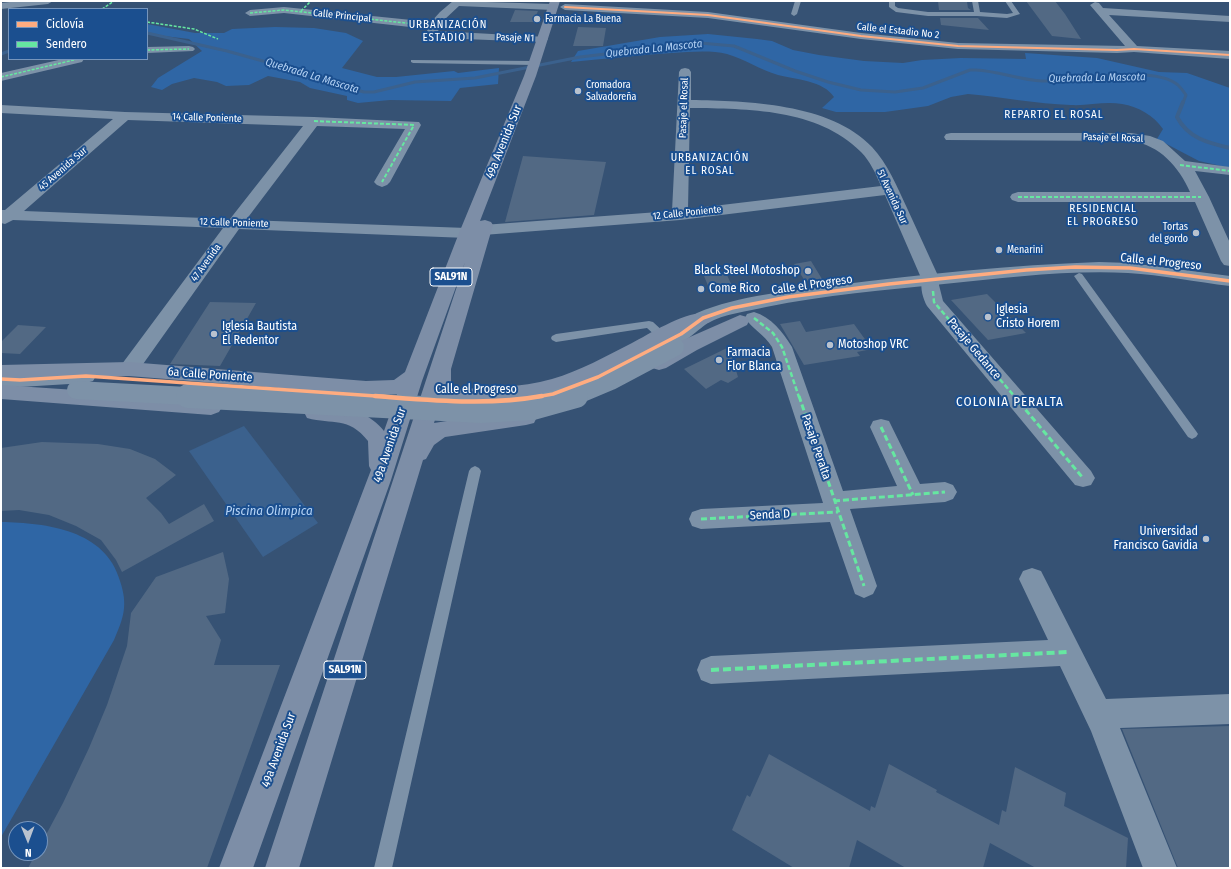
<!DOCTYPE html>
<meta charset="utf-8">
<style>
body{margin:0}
#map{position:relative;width:1231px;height:869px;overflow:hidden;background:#365274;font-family:"Fira Sans Condensed",sans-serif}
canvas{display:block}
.frame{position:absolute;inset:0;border:2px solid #fff;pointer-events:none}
.legend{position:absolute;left:8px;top:8px;width:140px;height:52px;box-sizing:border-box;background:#1b4f8f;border:1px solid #7695bc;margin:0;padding:5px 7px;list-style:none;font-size:12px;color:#fff}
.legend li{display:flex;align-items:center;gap:8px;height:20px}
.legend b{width:20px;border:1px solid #7695bc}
.north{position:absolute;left:8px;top:821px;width:40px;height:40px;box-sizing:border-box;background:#1b4f8f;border:1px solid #7695bc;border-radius:50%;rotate:179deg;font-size:11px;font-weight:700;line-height:16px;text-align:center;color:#fff}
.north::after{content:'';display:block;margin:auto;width:14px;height:18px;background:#b9c2ce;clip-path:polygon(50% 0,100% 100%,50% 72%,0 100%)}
</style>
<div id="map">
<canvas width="1231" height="869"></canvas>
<div class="frame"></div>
<ul class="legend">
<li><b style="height:5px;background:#ffac80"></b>Ciclovía</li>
<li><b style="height:5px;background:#66e7a1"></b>Sendero</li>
</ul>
<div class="north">N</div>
</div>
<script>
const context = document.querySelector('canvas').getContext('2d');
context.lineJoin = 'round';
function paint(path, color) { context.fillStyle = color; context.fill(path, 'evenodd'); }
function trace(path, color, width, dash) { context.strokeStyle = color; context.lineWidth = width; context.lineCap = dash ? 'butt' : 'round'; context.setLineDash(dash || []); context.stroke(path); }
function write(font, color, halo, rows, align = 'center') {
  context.font = font + ' "Fira Sans Condensed",sans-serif'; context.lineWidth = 4; context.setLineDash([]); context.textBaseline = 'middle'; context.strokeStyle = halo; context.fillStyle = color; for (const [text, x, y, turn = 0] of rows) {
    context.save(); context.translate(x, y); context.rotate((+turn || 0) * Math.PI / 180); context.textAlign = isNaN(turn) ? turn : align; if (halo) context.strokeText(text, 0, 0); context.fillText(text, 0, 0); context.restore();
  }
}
const green = new Path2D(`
 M147,24L195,33H224L232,29L275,27L314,28L346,33L363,41L342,68L377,77H396L454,71L458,73L499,68L498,84L460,88L451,101L390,100L358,103L347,100V96L310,88L300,82L268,76L249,85L226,86L217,82L194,78L172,84L162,90L151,87L158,78L202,51L189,39L147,34Z
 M708,34L757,39L772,41L793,50L819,55L864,61L903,63L922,60L961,58L1026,59L1025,53L1097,58L1159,72L1187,73L1230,88V168L1199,161L1157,139L1163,129C1153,115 1139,107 1122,104C1105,101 1088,106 1071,105C1036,104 1002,97 968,94L951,97L928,106L885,112H836L822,108L834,97C824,81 795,79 778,75C760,70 745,59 727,54C710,50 690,52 672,53C639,55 605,59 571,62L578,51L660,37Z
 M1,522C47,523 106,530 120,581C128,605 124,617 114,640L1,837Z`);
const water = new Path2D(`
 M244,426L318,523L263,557L189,451Z`);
const streamFar1 = new Path2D(`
 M147,33L227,51L320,77L345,87L364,92H374L415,82L475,78L580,57L700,43L734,46L795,71L828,82L861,90L895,92L923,88L970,70H976C998,71 1020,80 1042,81C1076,82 1153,64 1178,85C1181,88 1184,92 1186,95L1183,103
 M1,54L9,51`);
const stream = new Path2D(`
 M1183,102L1177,117C1188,138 1208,143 1230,148`);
const building = new Path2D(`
 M938,1L967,2L968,8L971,10H939Z
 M1026,1H1055L1065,14L1081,39L1052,36Z
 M515,10L538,11L533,22H510Z
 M940,18H978L989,30L941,25Z
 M578,27L606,28L603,46H573Z
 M523,156L606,162L594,215L505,222Z
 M811,261L822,279L805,281L794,264Z
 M726,273L734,290L711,293L704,276Z
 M987,294L1026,333L988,340L951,300Z
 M210,302L256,303L220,366L170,364Z
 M800,321L806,332L854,324L872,349L857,352L860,356L804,365L780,324Z
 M18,325L46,327L20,354L1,353V342Z
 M729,347L738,377L728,383L721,380L706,389L684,369Z
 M42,442L98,444L130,449L155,459L176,475L146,498L161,513L169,524L204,504L214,521L122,572L116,560L101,540L76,526L49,515L19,510L1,511V448Z
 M223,552L229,579L225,613L206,616L221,640L214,665H280L207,868H28L36,853H40V846L63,803L89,748L107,705L127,646L131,613L156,577Z
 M1230,726V868H1178L1122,729Z
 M769,754L870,811L871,806L875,808L889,764L937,790L936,792L999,825L1002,810L1006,812L1015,767L1066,793L1064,806L1128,838L1126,868H1036L990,843L983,868H906L857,840L849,868H794L732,830L747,795L750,797Z`);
const service = new Path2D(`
 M795,1H801L797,14L794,16L791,14Z
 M889,1H895V6L898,8L928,12H974L972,1H978L980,12L1007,14L1013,13L1005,1H1011L1020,14L1007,18L977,16H928L896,12L889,7Z
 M411,60L534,61L537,63L534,65L413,63L411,62Z
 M1079,273L1082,274L1196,431L1198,434L1196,437L1192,439L1188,437L1074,276Z
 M649,321L653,322L666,334L667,336L666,338H658L647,328L556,342L552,340L551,338L552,336L556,334Z
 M475,466L479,468L481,471L392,868H374L469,471L471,468Z`);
const minor = new Path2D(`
 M19,1H53L48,4L1,9V3Z
 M453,1L553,4L558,7L553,10L459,6L444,20L438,31L546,37L548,39L546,41L542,42L437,38L428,35L426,33L428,29L284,13L250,16L245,13L250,10L284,7L431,22L440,12Z
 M1095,2L1099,3L1103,8L1230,16V22L1109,15L1137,46L1230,51V59L1134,52L1117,53L958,49L861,39L708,18L565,10L560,7L565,4L708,12L861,33L958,43L1125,46L1090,5Z
 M189,46L193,47L195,49L193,51L147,53V47Z
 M63,59H84L82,62L1,81V73Z
 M685,68L689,69L691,72V100C746,101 831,103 872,147C888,164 897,187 907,208C918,232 929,256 940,280L939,285L943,301L1091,471L1095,478L1091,485L1083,487L1075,485L927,306C923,299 920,288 922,280L885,195L680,220L483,235L477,233L475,230L477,227L483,225L672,211L679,72L681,69ZM690,108C748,109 817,108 861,152C870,161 876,174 881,186L688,209Z
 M1,105L125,112L314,117L419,122L421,125L390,182L387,185L382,187L377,185L374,182L405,129L317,126L246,220L467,228L473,229L475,233L473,237L467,238L239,229L136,374L129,376L122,374L119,369L122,364L223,228L13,220L5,224L1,223V210H5L113,119L1,113ZM128,120L303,126L230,219L24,211Z
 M951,133H1131L1150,136L1163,141L1185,161L1230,167V175L1195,171L1209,197L1230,243V266L1224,265L1221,261L1195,202H1018L1012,200L1010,197L1012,194L1018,192H1190C1179,167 1160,145 1131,141L946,140L944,137L946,134Z
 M754,312C771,317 783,332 792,347L843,491L897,486L870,427L873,421L881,419L889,421L920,484L945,482L953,485L957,492L953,499L945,502L850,509L877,586L873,594L864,598L855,594L830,522L701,529L692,526L689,519L692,512L701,509L823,503L772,347C764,334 752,329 745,318L747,314Z
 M1032,568L1041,571L1106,699L1230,694V724L1120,728L1177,868H1143L1091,731L1060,666L711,684L701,680L697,670L701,660L711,656L1048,640L1019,579L1023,571Z`);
const tertiary = new Path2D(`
 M1099,262L1130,263L1230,276V286C1196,282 1162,275 1128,273C1066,270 1005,278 944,284C885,290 825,295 766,307C749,311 723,314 708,323C694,332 679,351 661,346L658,341C662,334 669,333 675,329C682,324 689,317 697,313C738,295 793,291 837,285C924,274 1011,265 1099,262Z
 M86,369L93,371L96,376L93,381L86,383L20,387L1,386V372L20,373Z`);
const primary = new Path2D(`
 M550,1H560L536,76L480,221L485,220L491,222L493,225L451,369V387L455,389C487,388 520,388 552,379C580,371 606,356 632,343C650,334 690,308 710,314L712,318L710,322L684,331L591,380L561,391L510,401L455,405L441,400L434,423L526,409L534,411L537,417L534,423L526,425L445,437L434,445L426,459L423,460L299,868H265L465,262L422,381L391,480L253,868H219L371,470L369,466L368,441C348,416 333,425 307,418L304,412L307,406C332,399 369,411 384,431L397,394L366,395L129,376L1,379V365L129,362L366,381L394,380L405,372L459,233L524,76Z
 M740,315L747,317L749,321L747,325L697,350L666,368L659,370L652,368L649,363L652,358L683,340Z
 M1,385L211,399L219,402L222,407L219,412L211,415L1,399Z`);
const tertiaryBridgeFar1 = new Path2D(`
 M76,390L206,397
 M573,397L611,381L675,347`);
const tertiaryBridge = new Path2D(`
 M188,396L481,411L533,408L576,396`);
const quietFar4 = new Path2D(`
 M102,9L114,1
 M301,11L311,1
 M250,13L284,10L434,26
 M147,22L194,29L218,39
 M147,50L189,49
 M1,77L78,59`);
const quietFar3 = new Path2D(`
 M314,121L414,125L382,182
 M1180,165L1230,171
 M1018,197H1201`);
const quietFar2 = new Path2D(`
 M933,291L934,302L1015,397
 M754,318L773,333L782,347L799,397`);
const quietFar1 = new Path2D(`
 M799,396L864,586
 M1014,396L1083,478
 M881,427L913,495
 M834,501L945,492
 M701,519L838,512`);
const quiet = new Path2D(`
 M711,670L1068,652`);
const cyclewayFar2 = new Path2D(`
 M565,7L708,15L861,36L958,46L1117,50L1134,49L1230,55`);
const cyclewayFar1 = new Path2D(`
 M1,379L20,380L86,376L390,397
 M536,397L553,394L598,377L681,334L703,318L732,308L788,297L889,284L1026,270L1075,267L1130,268L1230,281`);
const cycleway = new Path2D(`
 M375,396C431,400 487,406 542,396`);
const markers = [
 [537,19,4,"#b9c2ce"],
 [578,91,4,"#b9c2ce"],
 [1196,233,4,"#b9c2ce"],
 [999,250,4,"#b9c2ce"],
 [808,271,4,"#b9c2ce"],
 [701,289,4,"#b9c2ce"],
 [988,317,4,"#b9c2ce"],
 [214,334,4,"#b9c2ce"],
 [830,345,4,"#b9c2ce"],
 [719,360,4,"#b9c2ce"],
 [1206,539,4,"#b9c2ce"]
];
const farStreetnames = [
 ["Calle Principal",342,16,6],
 ["Calle el Estadio No 2",898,31,6],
 ["Pasaje N1",515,38,2],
 ["Pasaje el Rosal",684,108,-88],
 ["14 Calle Poniente",207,118,2],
 ["Pasaje el Rosal",1113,138,2],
 ["45 Avenida Sur",63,169,-41],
 ["51 Avenida Sur",892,197,65],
 ["12 Calle Poniente",687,213,-6],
 ["12 Calle Poniente",234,223,2],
 ["47 Avenida",206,263,-54]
];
const farPoinames = [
 ["Farmacia La Buena",545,19],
 ["Cromadora",586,85],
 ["Salvadoreña",586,97],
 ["Tortas",1188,227,"right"],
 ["del gordo",1188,239,"right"],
 ["Menarini",1007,250]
];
const farNeighbourhoodnames = [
 ["URBANIZACIÓN",448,25],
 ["ESTADIO I",448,38],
 ["REPARTO EL ROSAL",1054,115],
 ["URBANIZACIÓN",710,158],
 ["EL ROSAL",710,171],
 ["RESIDENCIAL",1103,209],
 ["EL PROGRESO",1103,222]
];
const farWaternames = [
 ["Quebrada La Mascota",654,49,-6],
 ["Quebrada La Mascota",312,76,17],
 ["Quebrada La Mascota",1097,78,-1]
];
const shields = [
 [451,277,42],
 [345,670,42]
];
const shieldNames = [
 ["SAL91N",451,277],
 ["SAL91N",345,670]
];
const streetNames = [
 ["49a Avenida Sur",504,142,-68],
 ["Calle el Progreso",1161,262,6],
 ["Calle el Progreso",812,285,-8],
 ["Pasaje Gedance",974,349,50],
 ["6a Calle Poniente",210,375,4],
 ["Calle el Progreso",476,390],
 ["49a Avenida Sur",390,445,-71],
 ["Pasaje Peralta",816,447,71],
 ["Senda D",770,515,-3],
 ["49a Avenida Sur",279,750,-70]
];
const poiNames = [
 ["Black Steel Motoshop",800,271,"right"],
 ["Come Rico",709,289],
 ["Iglesia",996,310],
 ["Cristo Horem",996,324],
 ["Iglesia Bautista",222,327],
 ["El Redentor",222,341],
 ["Motoshop VRC",838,345],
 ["Farmacia",727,353],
 ["Flor Blanca",727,367],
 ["Universidad",1198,532,"right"],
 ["Francisco Gavidia",1198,546,"right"]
];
const neighbourhoodNames = [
 ["COLONIA PERALTA",1010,402]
];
const waterNames = [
 ["Piscina Olimpica",269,511]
];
paint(green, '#2f66a5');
paint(water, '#3b618d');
trace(streamFar1, '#3b618d', 3);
trace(stream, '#3b618d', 4);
paint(building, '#526984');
paint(service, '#7d92a8');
paint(minor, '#7d92a8');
paint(tertiary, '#7d92a8');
paint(primary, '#7d8ea7');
trace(tertiaryBridgeFar1, '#7d92a8', 18);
trace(tertiaryBridge, '#7d92a8', 24);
trace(quietFar4, '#66e7a1', 1.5, [3, 1.5]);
trace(quietFar3, '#66e7a1', 2, [4, 2]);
trace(quietFar2, '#66e7a1', 2.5, [5, 2.5]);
trace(quietFar1, '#66e7a1', 3, [6, 3]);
trace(quiet, '#66e7a1', 4, [8, 4]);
trace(cyclewayFar2, '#ffac80', 2);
trace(cyclewayFar1, '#ffac80', 3.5);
trace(cycleway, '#ffac80', 4.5);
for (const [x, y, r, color] of markers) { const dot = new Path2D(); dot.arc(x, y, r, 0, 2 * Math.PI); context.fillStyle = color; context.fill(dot); trace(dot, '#1b4f8f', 1.5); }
write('10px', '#fff', '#1b4f8f', farStreetnames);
write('10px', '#fff', '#1b4f8f', farPoinames, 'left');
context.letterSpacing = '1px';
write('11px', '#fff', '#1b4f8f', farNeighbourhoodnames);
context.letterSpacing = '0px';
write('italic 11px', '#b5d3f5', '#1b4f8f', farWaternames);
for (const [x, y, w] of shields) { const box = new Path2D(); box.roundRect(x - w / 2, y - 9, w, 18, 3); context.fillStyle = '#1b4f8f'; context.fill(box); trace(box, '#fff', 1); }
write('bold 11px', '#fff', null, shieldNames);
write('12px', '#fff', '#1b4f8f', streetNames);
write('12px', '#fff', '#1b4f8f', poiNames, 'left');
context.letterSpacing = '1px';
write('13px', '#fff', '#1b4f8f', neighbourhoodNames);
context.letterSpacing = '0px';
write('italic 13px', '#b5d3f5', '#1b4f8f', waterNames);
</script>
